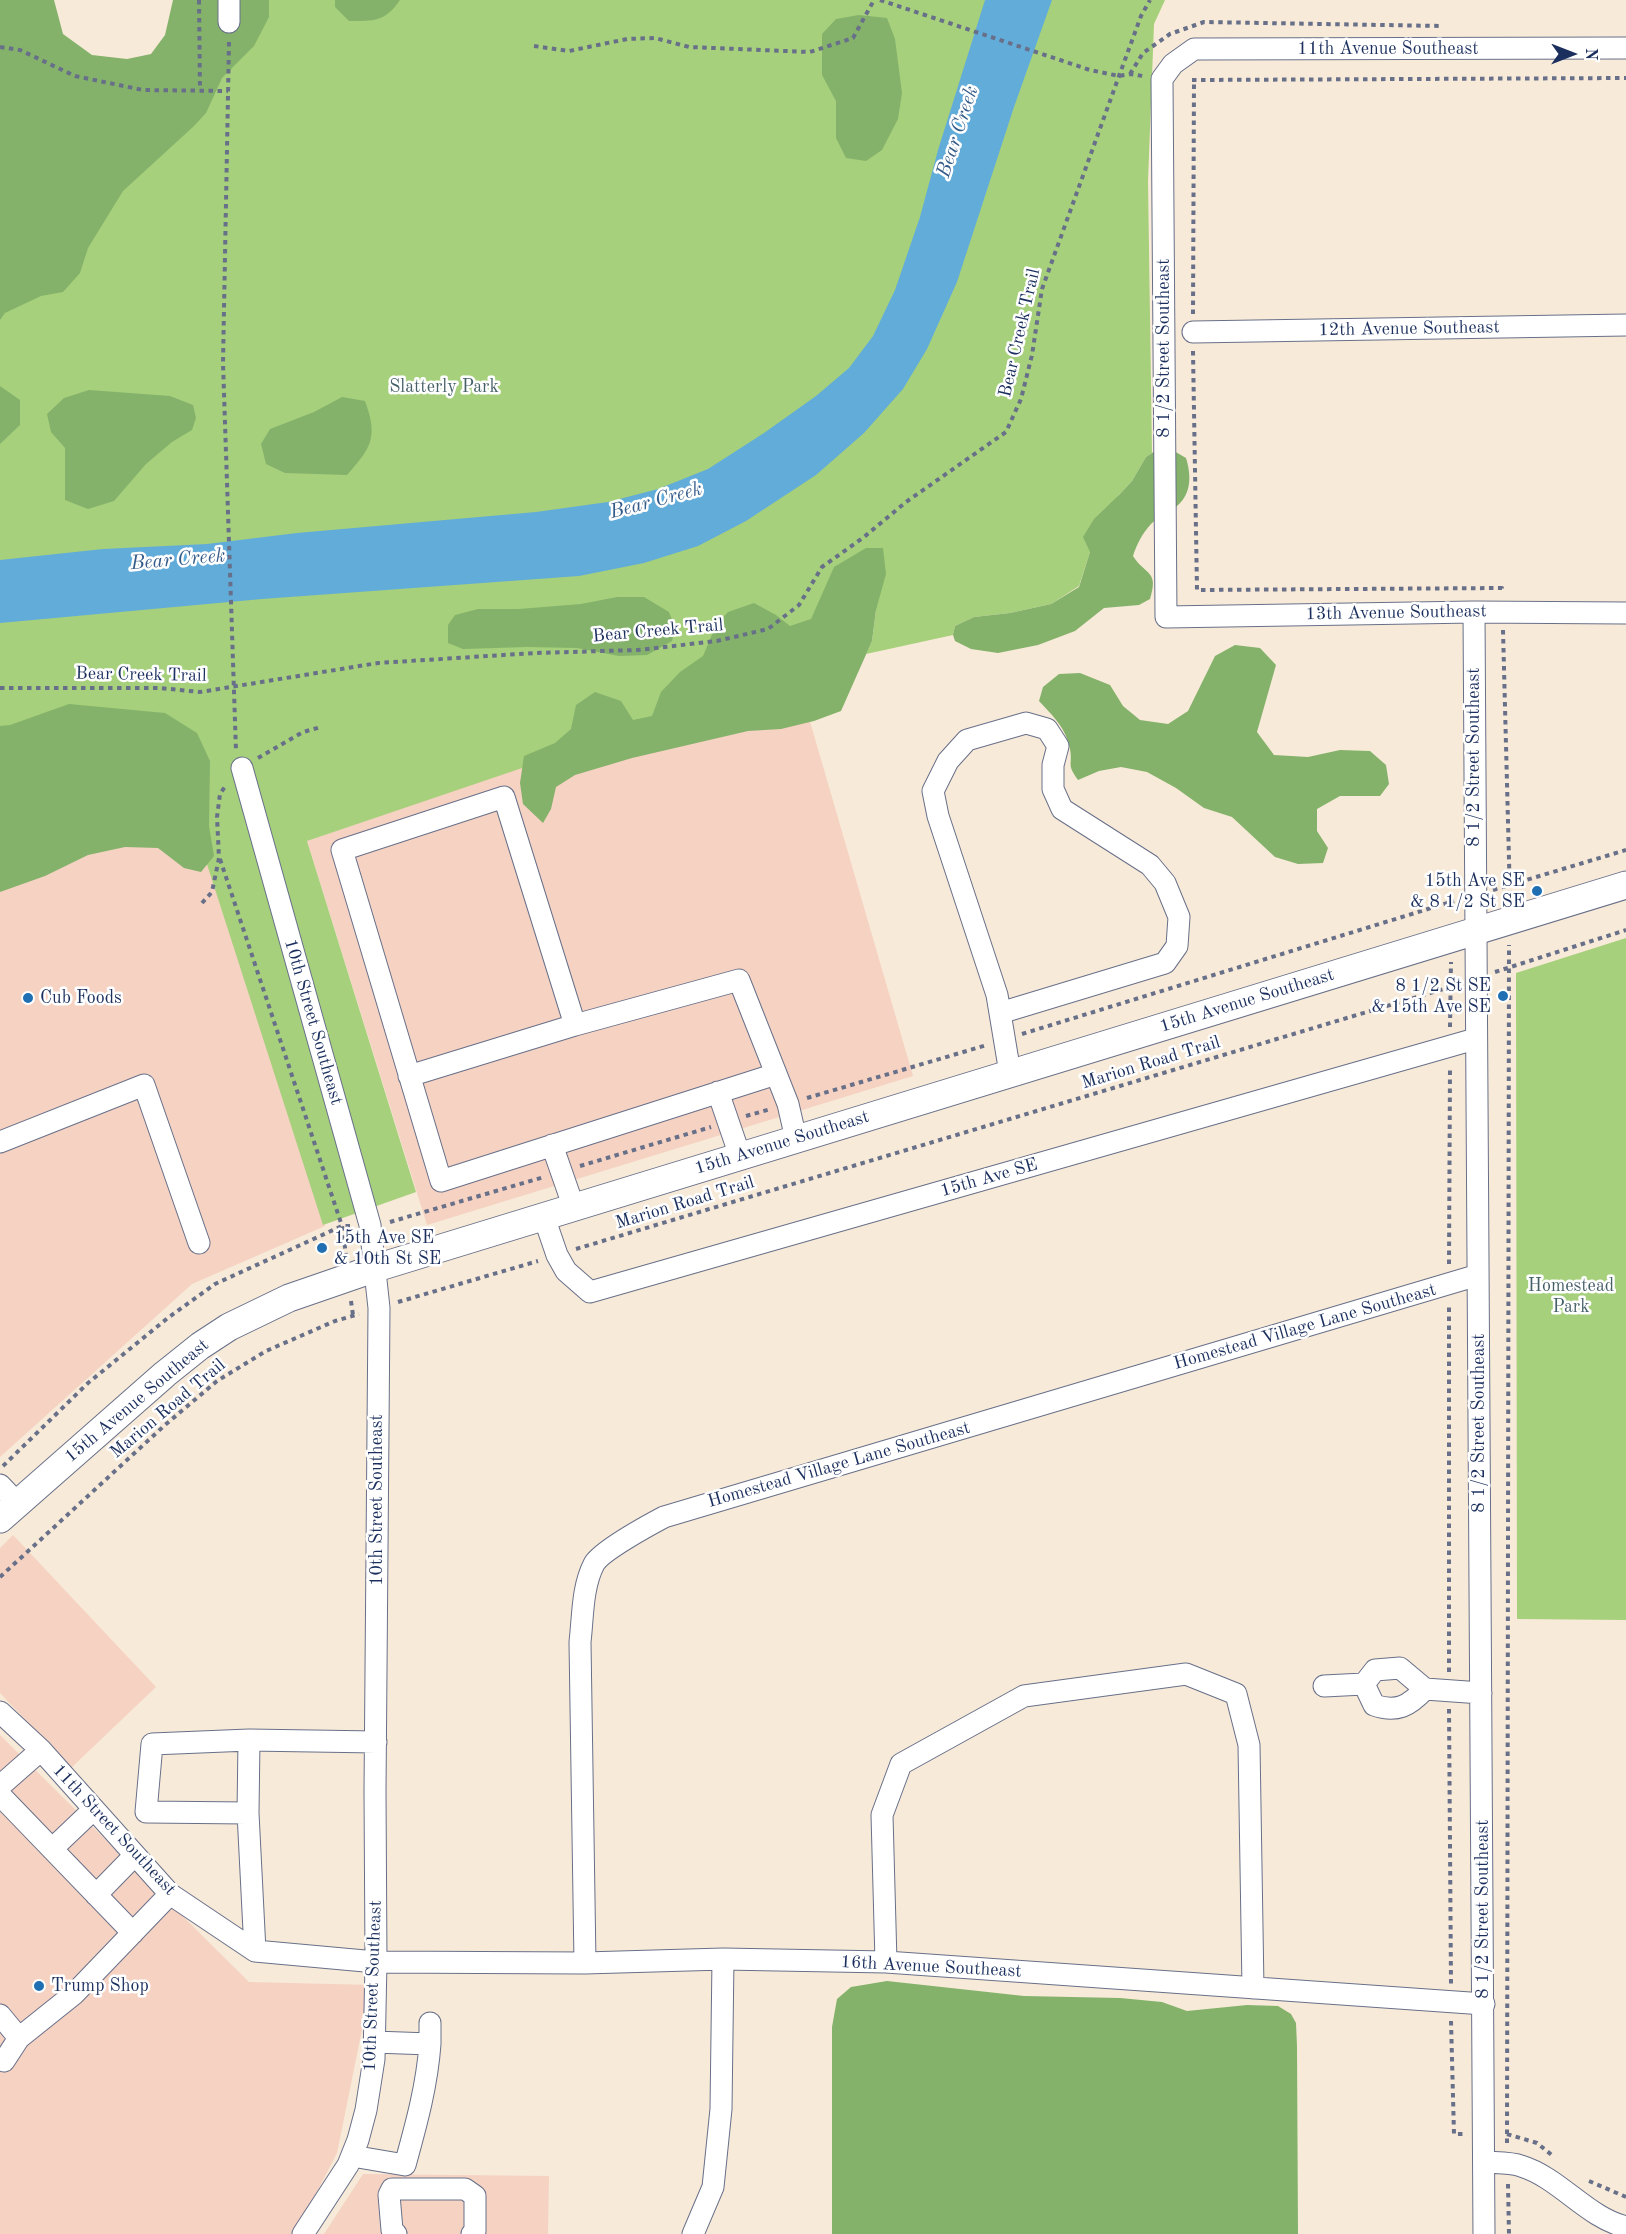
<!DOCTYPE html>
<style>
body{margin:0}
#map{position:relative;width:1626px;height:2234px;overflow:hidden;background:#f8ead8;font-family:"Old Standard TT",serif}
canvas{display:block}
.north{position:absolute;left:1542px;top:24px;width:60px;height:60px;-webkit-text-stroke:4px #fff;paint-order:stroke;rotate:90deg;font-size:16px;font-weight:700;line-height:24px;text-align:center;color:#1b2f5e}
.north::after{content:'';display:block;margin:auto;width:21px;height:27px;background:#1b2f5e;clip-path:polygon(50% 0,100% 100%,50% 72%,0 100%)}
</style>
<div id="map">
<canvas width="1626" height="2234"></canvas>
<div class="north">N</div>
</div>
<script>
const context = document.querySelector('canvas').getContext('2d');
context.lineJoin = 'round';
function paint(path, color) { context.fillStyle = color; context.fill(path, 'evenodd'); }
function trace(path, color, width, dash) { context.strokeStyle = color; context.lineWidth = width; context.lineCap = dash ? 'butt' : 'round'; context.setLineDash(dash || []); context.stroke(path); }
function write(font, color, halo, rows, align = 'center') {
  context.font = font + ' "Old Standard TT",serif'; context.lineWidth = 5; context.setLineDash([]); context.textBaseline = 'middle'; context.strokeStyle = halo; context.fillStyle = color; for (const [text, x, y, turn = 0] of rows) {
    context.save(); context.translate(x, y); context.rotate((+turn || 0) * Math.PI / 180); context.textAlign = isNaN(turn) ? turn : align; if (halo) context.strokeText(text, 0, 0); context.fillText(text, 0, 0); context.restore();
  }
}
const built = new Path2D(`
 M795,670L913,1076L427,1225L307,841Z
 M187,797L325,1226L192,1284L0,1457V863Z
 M13,1535L156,1687L71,1768L0,1693V1548Z
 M0,1735L249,1982L371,1985L337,2153L295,2234H0Z
 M363,2174L549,2176L548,2234H324Z`);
const green = new Path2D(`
 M229,0H1165L1154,24L1148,181L1152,453L1146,457L1132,481L1119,495L1090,552L1079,586L1051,604L1010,613L974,617L955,626L953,635L866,654L872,641L876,610L808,671L307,841L416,1192L323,1225L186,799L0,864V64L229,66Z
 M1626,938V1620L1517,1619L1516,973Z`);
const forest = new Path2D(`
 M0,0H54L63,34L92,55L127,59L151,54L165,35L173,0H269V17L254,46L222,78L206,113L194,126L123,191L88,248L80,273L63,292L41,296L5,313L0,320Z
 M335,0H400C385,22 374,21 349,21L335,7Z
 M859,15L887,18L895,39L902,93L898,119L882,150L866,161L846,158L836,138V101L822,75V34L836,19Z
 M0,386L20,400V425L0,444Z
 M89,390L170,396L193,405L196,418L192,430L172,442L146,464L114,501L88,509L65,500V448L51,432L47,414L64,398Z
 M342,397L365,401C378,437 372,447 347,475L285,473L266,464L261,444L270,429L314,412Z
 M1158,449L1174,451L1186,458C1191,474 1192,493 1178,505C1170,513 1159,516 1151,524C1142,534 1137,544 1133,556C1146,576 1159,570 1150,599L1139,605L1104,608L1075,631L1038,645L998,653L971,649L955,641L953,635L955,626L974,617L1010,613L1051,604L1079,587L1090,552L1083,537L1094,519L1119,495L1132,481L1146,457Z
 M866,548H883L886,574L876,610L872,641L841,711L814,721L781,729L748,731L632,758L575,775L556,787L551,809L543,823L523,804L520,783L524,756L555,743L571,729L576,705L595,692L621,701L633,720L652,716L661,692L680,672L703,656L716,625L728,612L754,603L776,615L790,626L811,619L834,567Z
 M617,597H644L669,612L675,627L672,641L647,655L619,656L577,648L527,647L463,649L448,643V625L455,615L478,609H519L581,604Z
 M1235,645L1260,648L1276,665L1257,732L1274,755L1308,757L1340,750L1370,751L1386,765L1389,784L1380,796H1340L1317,809V831L1328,848L1323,863L1298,864L1275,857L1232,817L1204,808L1176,788L1147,772L1121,767L1099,771L1078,780C1066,763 1073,766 1070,749C1066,728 1053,716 1039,701L1043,687L1059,674L1080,673L1110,685L1123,706L1140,720L1168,724L1188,711L1215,656Z
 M69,704L165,713L197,733L210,761L209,826L214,856L201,872L184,868L158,848L125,847L88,855L45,876L0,892V726L10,725Z
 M887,1981L1024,1996L1120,1998L1162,2002L1187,2011L1247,2005L1278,2006L1291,2014L1296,2023L1297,2046L1298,2234H832V2027L837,1999L851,1987Z`);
const water = new Path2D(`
 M985,0H1052L1014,107L957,282L927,349L903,389L864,433L816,475L746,521L698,546L644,563L579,576L262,599L0,623V560L103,549L207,544L297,533L536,512L608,502L658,489L708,469L764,433L816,396L849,368L873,336L895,290L920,217L938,150Z`);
const path = new Path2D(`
 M199,0L200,90
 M880,0L1090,70L1119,76L1130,74L1143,76
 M229,42L223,363L236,751
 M534,46L569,51L627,39L655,38L689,47L810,52L853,38L874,0
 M0,47L20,50L75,76L143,90L228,91
 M1130,74L1143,53L1170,34L1204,22L1442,26
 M1192,80L1626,78
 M1193,314L1194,80
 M1193,351L1197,590L1502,588V592
 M1503,630L1510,898
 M0,688H160L200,692L378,663L535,653L638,650L717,641L768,629L799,605L822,567L864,537L906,502L1006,432L1021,399L1032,355L1042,289L1119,76L1141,16L1150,0
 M258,758L303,732L321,727
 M220,859L342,1226L346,1255
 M1493,890L1626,850
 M202,903L212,892L219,858L217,817L220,794L226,785
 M1495,972L1626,930
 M1450,1027L1451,962
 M1022,1034L1454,901
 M807,1098L987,1045
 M746,1116L771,1109
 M580,1166L711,1127
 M390,1222L544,1177
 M576,1249L1457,985
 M1449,1264L1450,1067
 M351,1301L353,1315
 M398,1302L538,1261
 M3,1466L88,1383L169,1317L215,1284L342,1226H350
 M0,1577L165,1425L217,1381L266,1351L335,1321L359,1314
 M1449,1672V1304
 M1449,1709L1451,1984
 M1451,2021L1454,2134H1463
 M1507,2134L1537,2143L1553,2156
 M1507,2143L1509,945
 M1589,2181L1626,2197
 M1508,2184L1509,2234`);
const minor = new Path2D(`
 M229,0V22
 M1626,48L1194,49L1173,64L1162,79L1166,617L1474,612L1626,613
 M1193,332L1626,325
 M1474,612C1473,1153 1485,1693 1484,2234
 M242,768L370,1225L379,1308L375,1791L376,1962L374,2059L366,2110L358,2140L348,2165L303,2234
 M1000,1013L1165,963L1177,946L1179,917L1165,883L1150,865L1062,809L1053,789V765L1058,746L1047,729L1026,723L967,740L948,761L933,791L938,816L997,995L1010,1073
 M776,1074L441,1181L342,850L504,797L575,1025L739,980L788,1104L796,1139
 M409,1076L575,1025
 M718,1092L740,1156
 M0,1142L144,1085L199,1243
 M552,1145L574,1208
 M544,1217L557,1255L566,1271L590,1292L1475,1039
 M0,1485L17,1503
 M1364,1684L1374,1705C1397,1713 1409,1706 1425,1689
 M1324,1686L1364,1684L1375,1670L1400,1668L1425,1689L1481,1693
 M0,1712L41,1750L170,1894L255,1951L376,1962L585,1963L723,1959L886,1962L1484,2004
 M249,1740L248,1813L255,1951
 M0,1786L41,1750
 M0,1795L133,1933
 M248,1813L146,1812L152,1744L249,1740L376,1742
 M52,1849L94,1809
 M96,1895L135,1855
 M886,1962L882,1815L901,1764L1024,1696L1186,1674L1236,1694L1249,1745L1253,1988
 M585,1963L580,1642C583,1617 582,1587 594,1564C601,1551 649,1525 664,1517L1478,1275
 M0,2015L19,2038
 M430,2044V2023
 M4,2061L19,2038L74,1994L170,1894
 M352,2156L405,2165C416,2125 427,2086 430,2044L374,2042
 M1484,2162C1496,2163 1510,2162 1521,2166C1560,2178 1586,2217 1626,2227
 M396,2234L392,2230L389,2195L392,2189H465L475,2196V2231L472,2234
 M693,2234L713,2187L721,2109L723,1959`);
const major = new Path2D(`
 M0,1519L165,1374L200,1346L229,1327L289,1298L376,1268L1626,885`);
const markers = [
 [1537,891,6,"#1f6fb2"],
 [1503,996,6,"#1f6fb2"],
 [28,998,6,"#1f6fb2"],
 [322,1248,6,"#1f6fb2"],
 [39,1986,6,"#1f6fb2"]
];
const streetNames = [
 ["11th Avenue Southeast",1388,49],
 ["12th Avenue Southeast",1409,329,-1],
 ["Bear Creek Trail",1020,333,-77],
 ["8 1/2 Street Southeast",1164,348,-90],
 ["13th Avenue Southeast",1396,613,-1],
 ["Bear Creek Trail",658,631,-5],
 ["Bear Creek Trail",141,675,1],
 ["8 1/2 Street Southeast",1474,757,-90],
 ["15th Avenue Southeast",1247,1001,-17],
 ["10th Street Southeast",313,1022,74],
 ["Marion Road Trail",1151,1063,-17],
 ["15th Avenue Southeast",782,1143,-17],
 ["15th Ave SE",989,1178,-16],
 ["Marion Road Trail",685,1203,-17],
 ["Homestead Village Lane Southeast",1305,1327,-16],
 ["15th Avenue Southeast",137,1401,-40],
 ["Marion Road Trail",168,1409,-40],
 ["8 1/2 Street Southeast",1479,1423,-90],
 ["Homestead Village Lane Southeast",839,1465,-16],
 ["10th Street Southeast",377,1500,-90],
 ["11th Street Southeast",114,1830,47],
 ["8 1/2 Street Southeast",1483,1909,-90],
 ["16th Avenue Southeast",931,1967,3],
 ["10th Street Southeast",373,1986,-88]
];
const parkNames = [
 ["Slatterly Park",444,387],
 ["Homestead",1571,1286],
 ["Park",1571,1307]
];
const poiNames = [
 ["15th Ave SE",1525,881,"right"],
 ["& 8 1/2 St SE",1525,902,"right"],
 ["8 1/2 St SE",1491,986,"right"],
 ["& 15th Ave SE",1491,1007,"right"],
 ["Cub Foods",40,998],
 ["15th Ave SE",334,1238],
 ["& 10th St SE",334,1259],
 ["Trump Shop",51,1986]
];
const waterNames = [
 ["Bear Creek",958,132,-72],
 ["Bear Creek",656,501,-15],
 ["Bear Creek",178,560,-5]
];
paint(built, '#f5d2c2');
paint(green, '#a6d07b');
paint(forest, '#84b26b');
paint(water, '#62acda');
trace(minor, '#687089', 23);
trace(major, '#687089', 29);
trace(path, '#687089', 4, [4.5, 4.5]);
trace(minor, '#fff', 21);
trace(major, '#fff', 27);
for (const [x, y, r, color] of markers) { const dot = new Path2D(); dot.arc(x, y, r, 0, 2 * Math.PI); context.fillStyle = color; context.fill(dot); trace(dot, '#fff', 2); }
write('18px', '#1b2f5e', '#fff', streetNames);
write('18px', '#455f67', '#fff', parkNames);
write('18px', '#1b2f5e', '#fff', poiNames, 'left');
write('italic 20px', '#345b89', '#fff', waterNames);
</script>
